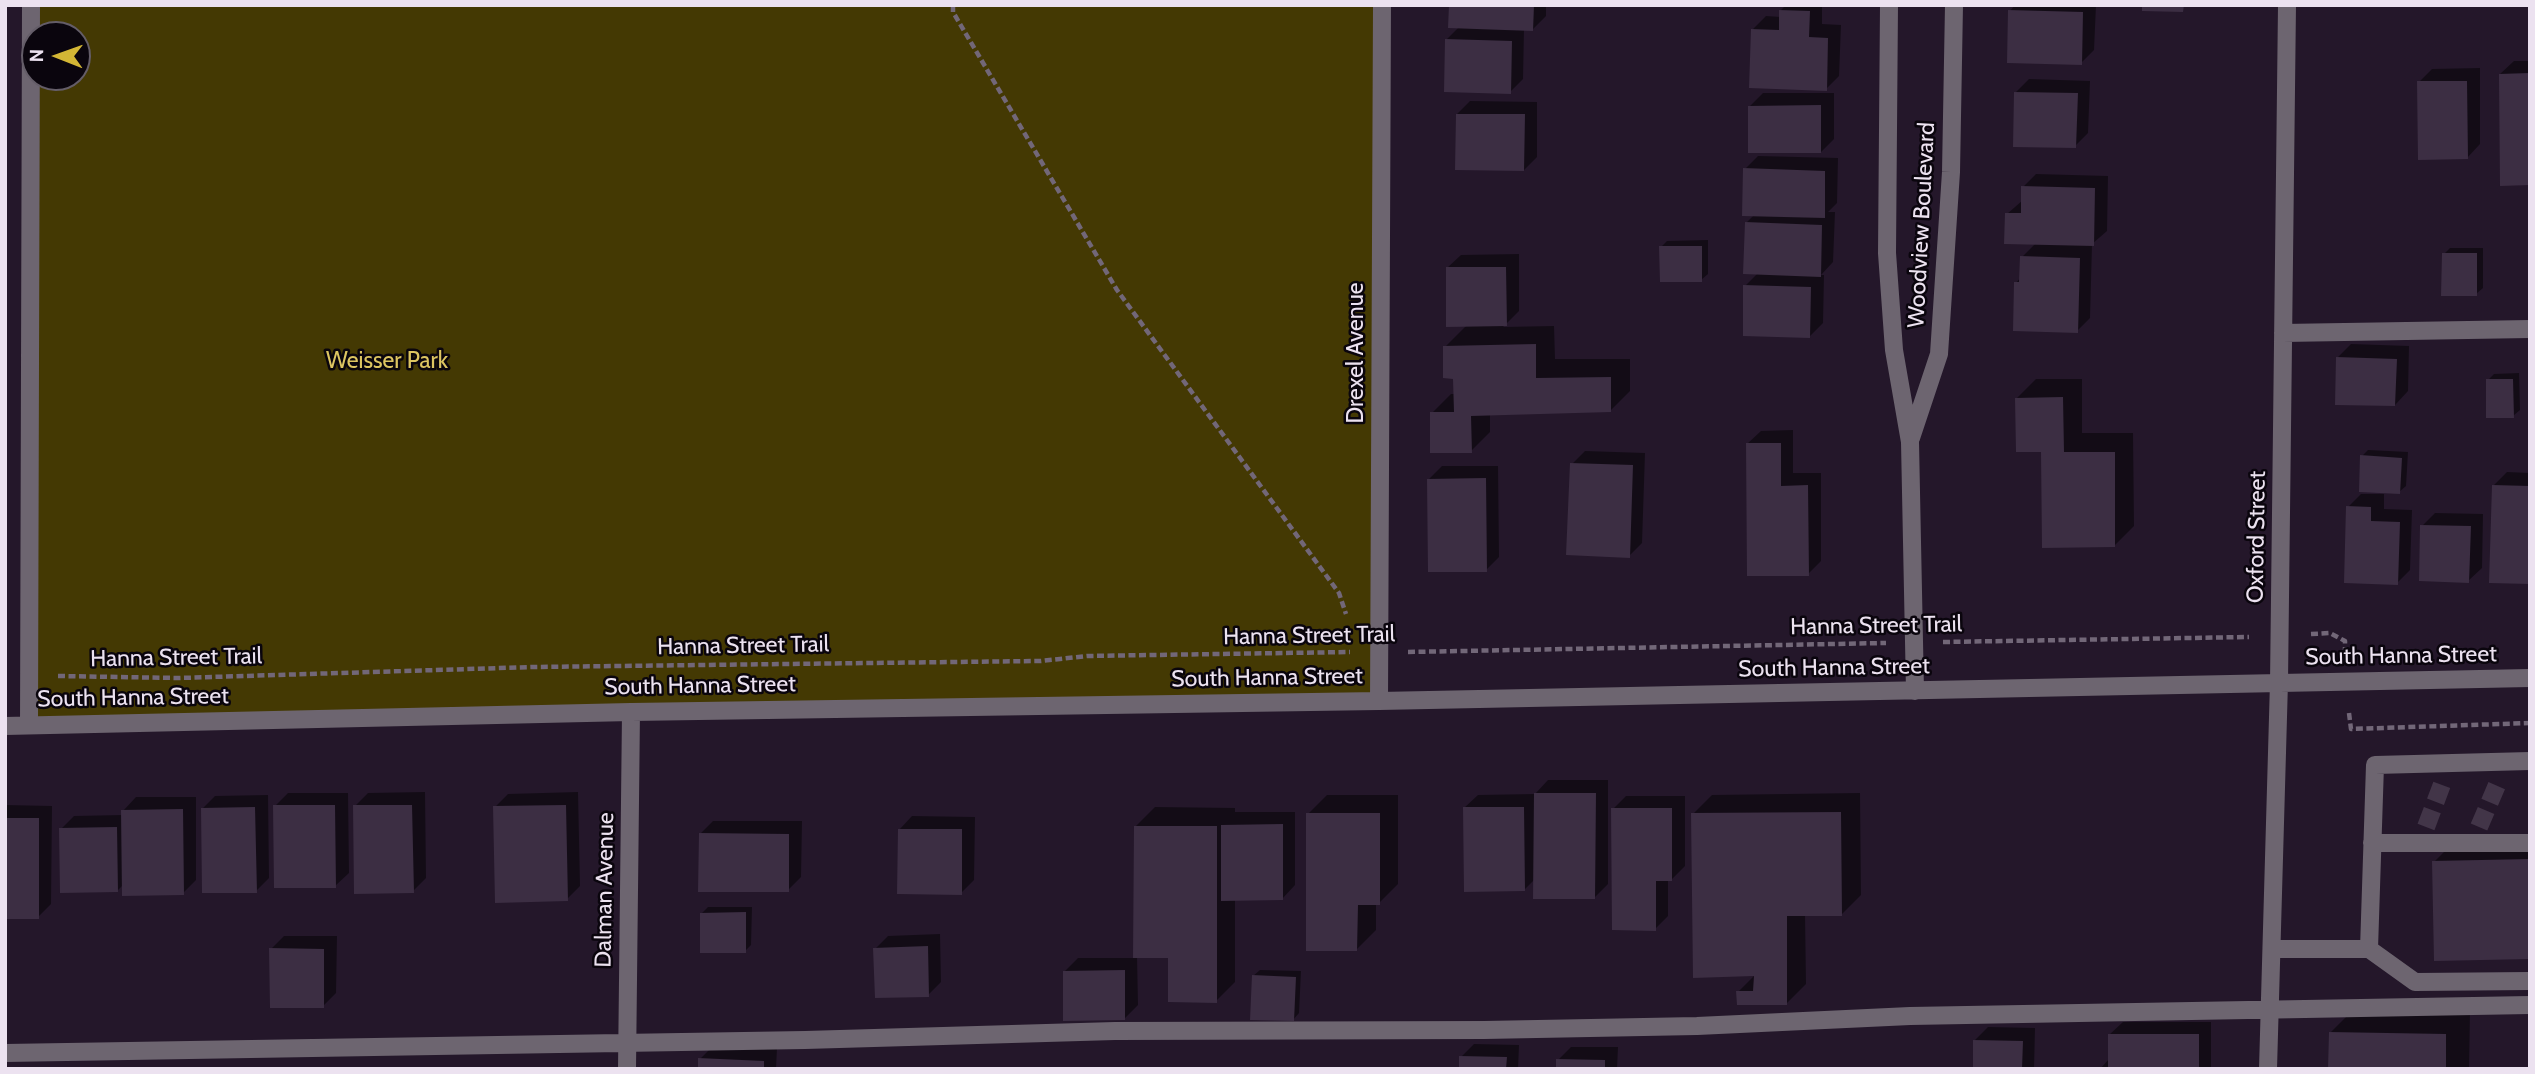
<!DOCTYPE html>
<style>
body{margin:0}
#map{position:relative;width:2535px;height:1074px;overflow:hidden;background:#24172a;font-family:Cabin,sans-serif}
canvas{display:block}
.frame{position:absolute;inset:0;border:7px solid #ece2f0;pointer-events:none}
.north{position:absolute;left:21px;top:21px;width:70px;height:70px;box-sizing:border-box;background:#0a050d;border:2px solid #645d68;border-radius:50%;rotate:271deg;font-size:19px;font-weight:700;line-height:28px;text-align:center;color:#ece2f0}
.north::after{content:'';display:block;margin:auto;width:24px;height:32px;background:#d3b635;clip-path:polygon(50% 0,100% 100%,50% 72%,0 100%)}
</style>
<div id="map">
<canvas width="2535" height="1074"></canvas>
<div class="frame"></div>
<div class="north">N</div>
</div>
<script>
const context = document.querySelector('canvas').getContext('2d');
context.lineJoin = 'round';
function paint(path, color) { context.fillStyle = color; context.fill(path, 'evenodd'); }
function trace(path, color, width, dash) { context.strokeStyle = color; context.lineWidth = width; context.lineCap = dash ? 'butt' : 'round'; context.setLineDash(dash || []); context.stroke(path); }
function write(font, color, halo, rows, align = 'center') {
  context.font = font + ' Cabin,sans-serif'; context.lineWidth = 5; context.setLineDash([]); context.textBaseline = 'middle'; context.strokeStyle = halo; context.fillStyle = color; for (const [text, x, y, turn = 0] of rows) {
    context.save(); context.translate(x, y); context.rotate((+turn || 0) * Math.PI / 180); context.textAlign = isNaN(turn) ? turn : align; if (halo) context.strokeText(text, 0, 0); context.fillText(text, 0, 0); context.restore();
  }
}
const green = new Path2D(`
 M31,5H1382L1379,701L29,725ZM35,35H77V77H35Z`);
const shadow = new Path2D(`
 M1451,5H1546V16L1533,29H1524L1523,79L1510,92L1446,40L1460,26Z
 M1786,5H1822V24L1841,25L1839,76L1826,89L1753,29L1766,16L1781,17V10Z
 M2015,5H2096L2094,50L2081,63L2010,11Z
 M2514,61H2530V184L2500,74Z
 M2480,68V144L2467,158L2419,82L2432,69Z
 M2029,79L2090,81L2088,133L2075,146L2016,92Z
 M1763,93H1834V139L1821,152L1750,106Z
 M1470,101L1537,102V157L1524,170L1457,114Z
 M1758,156L1838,158L1837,203L1828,212H1835L1833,262L1821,275H1824L1823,323L1810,336L1745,286L1758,273L1746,223L1755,214L1745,169Z
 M2036,174L2108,176L2107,231L2092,244L2090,318L2077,331L2016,283L2021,277L2022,257L2036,243L2007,214L2023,200V187Z
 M1708,240V274L1701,280L1661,247L1667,241Z
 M2450,248H2483V288L2476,294L2444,254Z
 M1519,254V311L1503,327L1554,326L1555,359H1630V391L1611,410L1490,413V432L1471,451L1432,413L1451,394H1455V377L1445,347L1467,325L1447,268L1461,255Z
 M2351,344L2409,346L2408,391L2395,405L2338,357Z
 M2519,373L2520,410L2513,416L2488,380L2494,374Z
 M2036,379H2082V433H2133L2134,526L2115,545L2017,398Z
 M1793,430V473H1821V561L1808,574L1747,444L1761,431Z
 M2368,450L2408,452L2406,486L2399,492L2362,456Z
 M1585,451L1645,453L1642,543L1629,556L1572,464Z
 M1442,466H1498L1499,557L1486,570L1429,479Z
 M2507,472L2530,473V582L2494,485Z
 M2361,494H2384V509L2412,510L2410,570L2397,583L2348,507Z
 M2435,513L2483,514L2482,568L2468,581L2422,526Z
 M1548,780H1608V884L1594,898L1535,879L1525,889L1464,808L1478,795L1535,794Z
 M425,792L426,878L413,891L355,806L368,793Z
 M578,792L580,886L567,899L495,807L508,794Z
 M288,793H348L349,873L335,886L275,806Z
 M1860,793L1861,895L1842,914H1805L1806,984L1787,1003L1738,992L1755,975L1693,814L1712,795Z
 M268,795L269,878L256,891L202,809L215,796Z
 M1327,795H1398V884L1379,903H1376V930L1357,949L1308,814Z
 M1626,796H1685V866L1672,879H1668V916L1655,929L1613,809Z
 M136,797H196V880L183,893L124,884L117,891L61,829L74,816L123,815V811Z
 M5,805L52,806L51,904L38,917H5Z
 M1155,807L1235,808V812H1295V885L1282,899H1235V982L1216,1001L1170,956H1137L1138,1005L1125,1018L1064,972L1078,958H1135V827Z
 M912,816L975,817L974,880L961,893L899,830Z
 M713,821H802L801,877L788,890L700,834Z
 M2530,841V957L2434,862L2453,843Z
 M708,907H752L751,945L745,951L702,913Z
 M940,934L941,982L928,995L875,949L888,936Z
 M284,936H337L336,993L323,1006L271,949Z
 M1260,970L1301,971L1299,1013L1293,1020L1253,976Z
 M2354,1009L2470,1011L2469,1069H2330V1033Z
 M2123,1022H2211V1069H2100L2109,1059V1035Z
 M1988,1027L2035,1028L2034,1069H1975V1040Z
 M1474,1044L1519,1045L1518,1069H1460L1461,1057Z
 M713,1046L777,1048L776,1069H699L700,1059Z
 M1571,1047H1618L1617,1069H1558V1060Z`);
const building = new Path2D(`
 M1449,5H1534L1533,31L1448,28Z
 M2142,5H2184L2183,12L2142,11Z
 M1779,10L1810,11L1809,37L1828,38L1827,91L1749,88L1751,29L1779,30Z
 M2008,10L2083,12L2082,65L2007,63Z
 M1445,39L1512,41L1511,94L1444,92Z
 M2530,73V185L2500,186L2499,74Z
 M2417,81H2467L2468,159L2418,160Z
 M2014,92L2078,93L2076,148L2013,147Z
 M1821,105V153H1748V106Z
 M1456,114H1525L1524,171L1455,170Z
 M1743,168L1825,171V218L1742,216Z
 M2021,186L2095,188L2094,246L2004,244L2005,213H2021Z
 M1745,222L1822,225L1821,277L1743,274Z
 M1659,246H1702V282H1660Z
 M2442,253H2477V296H2441Z
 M2020,256L2080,258L2078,333L2013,331L2014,282H2019Z
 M1446,267H1506L1507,326L1446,327Z
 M1743,285L1811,287L1810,338L1743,336Z
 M1536,344V378L1611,377V412L1471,416L1472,453H1430V412H1454L1453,379L1443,378V346Z
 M2336,357L2397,359L2395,406L2335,405Z
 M2486,379H2513L2514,418H2486Z
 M2063,397L2064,452H2115V547L2042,548L2041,452H2016L2015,398Z
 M1746,443H1781V486L1808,485L1809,576H1747Z
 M2360,455L2402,458L2400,494L2359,492Z
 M1570,463L1633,465L1630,558L1566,555Z
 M1486,478L1487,572H1428L1427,479Z
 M2492,485L2530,486V584L2489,583Z
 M2346,506L2371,507V521L2400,522L2398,585L2344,583Z
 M2420,525L2471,526L2469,583L2419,581Z
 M1534,793H1596L1595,899H1533Z
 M273,805H335L336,888H274Z
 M353,805H412L414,893L354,894Z
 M566,805L568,901L495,903L493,806Z
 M255,807L257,893H202L201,808Z
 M1463,807H1524L1525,891L1464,892Z
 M1611,808H1672V881H1656V931L1612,930Z
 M183,809L184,895L122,896L121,810Z
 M1841,812L1842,916H1787V1005H1737L1736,991H1753L1754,976L1693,978L1691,813Z
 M1306,813H1380V905H1358L1357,951H1306Z
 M5,818H39V919H5Z
 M1283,824V900L1221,901V825Z
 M1134,826H1217V1003L1168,1002V958H1133Z
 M117,827L118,892L60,893L59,828Z
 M898,829H962V895L897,894Z
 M699,833L789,834V892H698Z
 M2530,859V959L2434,961L2432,861Z
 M746,912V953H700V913Z
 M928,946L929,997L875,998L873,948Z
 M269,948L324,949V1008H270Z
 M1125,970V1020L1063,1021V971Z
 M1252,975L1296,977L1294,1021L1250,1020Z
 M2329,1032L2446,1034V1069H2328Z
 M2108,1034H2199V1069H2108Z
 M1973,1040L2023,1041L2022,1069H1973Z
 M1459,1056L1507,1057L1506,1069H1459Z
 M698,1058L764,1061V1069H698Z
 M1556,1059L1605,1060V1069H1556Z`);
const minorTunnel = new Path2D(`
 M2426,827L2444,779
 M2479,827L2500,778`);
const path = new Path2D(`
 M953,5V12L1117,290L1339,593L1346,614
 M2311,634L2330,633L2345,641V652
 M1943,642L2249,637
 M1408,652L1886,643
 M58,676L179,678L534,667L1041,661L1087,656L1350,652
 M2349,713L2351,729L2530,723`);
const minor = new Path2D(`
 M1889,5L1887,253L1894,350L1910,442L1915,691
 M2283,333L2530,329
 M1911,438L1939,354L1951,172L1954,5
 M1379,701L1382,5
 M29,725L31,5
 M5,726L631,712L1379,701L2530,678
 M2372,843H2530
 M2272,949H2369L2375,765L2530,761
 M2369,949L2415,982L2530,981
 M5,1053L805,1040L1115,1031L1484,1030L1697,1026L1910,1016L2530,1005
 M627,1069L631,712
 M2268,1069L2279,682L2287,5`);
const streetNames = [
 ["Woodview Boulevard",1922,225,-87],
 ["Drexel Avenue",1356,353,-90],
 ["Oxford Street",2257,537,-89],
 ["Hanna Street Trail",1876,626,-1],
 ["Hanna Street Trail",1309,636,-1],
 ["Hanna Street Trail",743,646,-1],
 ["South Hanna Street",2401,656,-1],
 ["Hanna Street Trail",176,658,-1],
 ["South Hanna Street",1834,668,-1],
 ["South Hanna Street",1267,678,-1],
 ["South Hanna Street",700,686,-1],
 ["South Hanna Street",133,698,-1],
 ["Dalman Avenue",605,890,-89]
];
const parkNames = [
 ["Weisser Park",387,361]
];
paint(green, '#443903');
paint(shadow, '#0007');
paint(building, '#3c2e43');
trace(minorTunnel, '#423548', 18, [18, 9]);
trace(path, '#726778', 4.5, [7, 3.5]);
trace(minor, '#6d6570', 18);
write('23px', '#ece2f0', '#0a050d', streetNames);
write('23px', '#ddc561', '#0a050d', parkNames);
</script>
